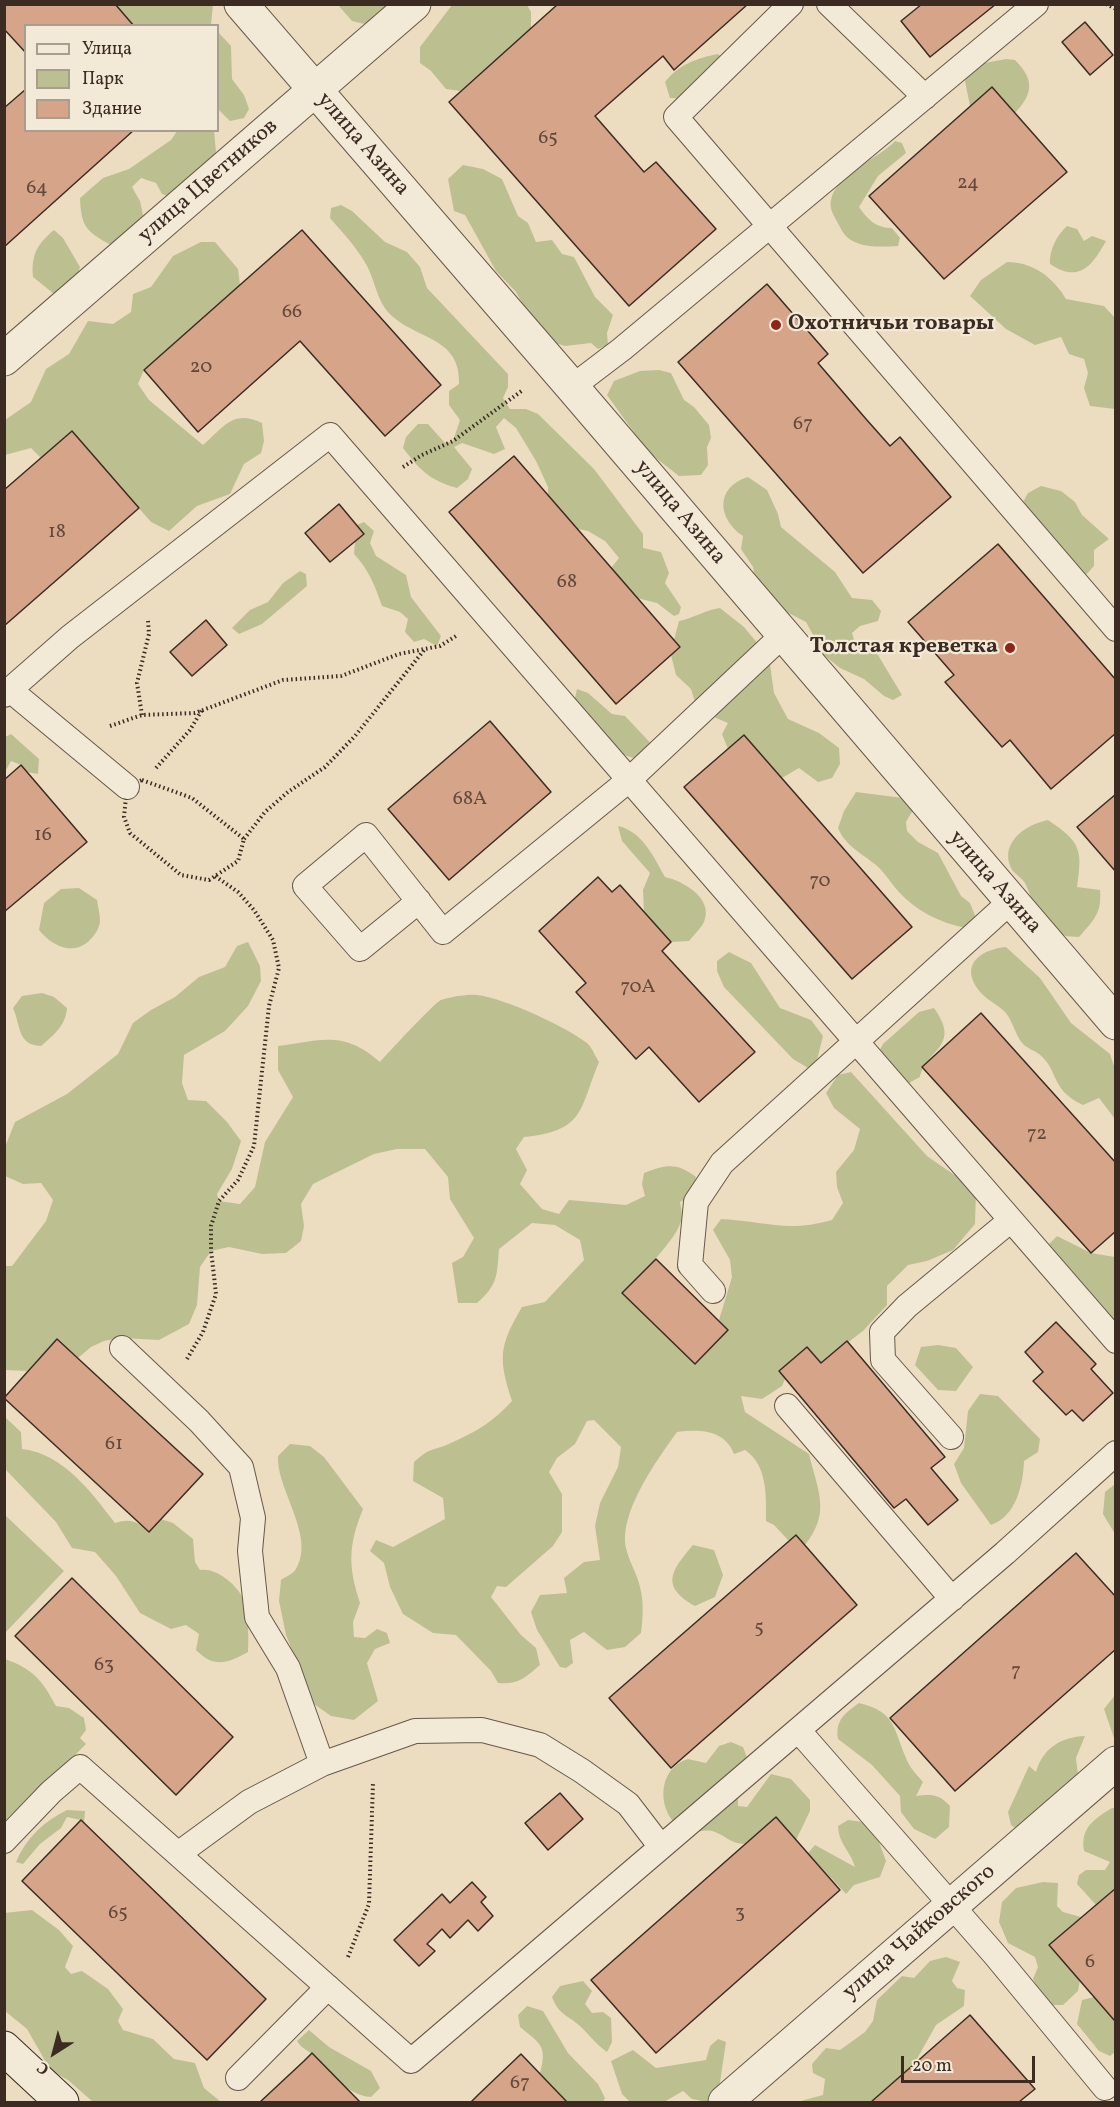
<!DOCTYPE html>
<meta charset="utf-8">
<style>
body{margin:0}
#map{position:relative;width:1120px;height:2107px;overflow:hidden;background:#ecddc1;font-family:Vollkorn,serif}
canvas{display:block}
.frame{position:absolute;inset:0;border:6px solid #3b2b23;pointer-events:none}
.legend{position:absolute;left:24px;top:24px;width:195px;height:108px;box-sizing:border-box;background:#f3e9d7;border:2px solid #a99d8f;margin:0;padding:8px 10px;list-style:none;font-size:18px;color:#3b2b23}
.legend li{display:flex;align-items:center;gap:12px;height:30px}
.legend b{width:30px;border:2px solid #a99d8f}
.north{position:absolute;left:24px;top:2023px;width:60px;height:60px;-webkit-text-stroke:4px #f3e9d7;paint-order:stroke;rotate:216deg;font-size:16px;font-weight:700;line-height:24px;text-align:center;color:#3b2b23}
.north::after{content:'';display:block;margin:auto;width:21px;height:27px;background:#3b2b23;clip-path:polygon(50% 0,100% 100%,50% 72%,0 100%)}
.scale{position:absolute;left:901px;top:2056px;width:134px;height:27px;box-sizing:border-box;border:3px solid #3b2b23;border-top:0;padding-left:8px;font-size:18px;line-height:21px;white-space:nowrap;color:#3b2b23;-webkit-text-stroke:4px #f3e9d7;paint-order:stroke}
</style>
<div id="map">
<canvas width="1120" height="2107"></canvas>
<div class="frame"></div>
<ul class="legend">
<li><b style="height:8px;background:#f3e9d7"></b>Улица</li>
<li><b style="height:16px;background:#bcc090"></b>Парк</li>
<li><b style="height:16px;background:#d6a488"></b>Здание</li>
</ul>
<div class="north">С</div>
<div class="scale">20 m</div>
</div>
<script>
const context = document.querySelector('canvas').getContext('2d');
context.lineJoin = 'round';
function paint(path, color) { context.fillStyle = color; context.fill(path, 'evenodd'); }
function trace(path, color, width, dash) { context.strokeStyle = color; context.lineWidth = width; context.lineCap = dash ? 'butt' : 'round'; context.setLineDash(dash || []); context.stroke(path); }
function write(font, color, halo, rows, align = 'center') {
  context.font = font + ' Vollkorn,serif'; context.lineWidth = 4.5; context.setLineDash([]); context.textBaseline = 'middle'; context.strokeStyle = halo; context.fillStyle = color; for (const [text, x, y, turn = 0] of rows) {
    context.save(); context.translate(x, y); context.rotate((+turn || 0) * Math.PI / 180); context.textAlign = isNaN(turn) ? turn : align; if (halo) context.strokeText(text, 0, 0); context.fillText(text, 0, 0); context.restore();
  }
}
const green = new Path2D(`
 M115,5H213L211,25H134Z
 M338,5H398L369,25L352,21Z
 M452,5H527L531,12V29L460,91L446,89L431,71L420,63V47Z
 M218,32L231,46L232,79L244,95L249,109L244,118L230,121L218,109Z
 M718,54L730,64L725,82L712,100L670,98L665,82C678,65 697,58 718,54Z
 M1006,59L1015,60C1034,79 1034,93 1015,113L970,106L965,81L968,71L979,64Z
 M177,131H214L216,152L206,172L181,183L174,198L162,194L156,183L141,178L132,187L140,201L144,220L113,246C87,232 81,228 80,198L103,178L129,169L171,140Z
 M895,141L902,143L906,153L878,176L859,207C868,220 876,228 892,228L900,238L898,246C878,247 851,249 841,229C838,223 832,214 831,208C827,177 879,159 895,141Z
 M463,165L483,169L502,179L518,216L528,223L536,242L552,240L562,254L574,257L595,297L613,315L607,333L608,345L598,349L591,343L565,346L555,343L536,329L516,292L496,271L465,215L454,211L448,179Z
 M341,205L352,211L385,242L407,252L420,267L427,288L508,374V387L503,398L510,409H526L538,414L594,469L643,534V548L661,552L669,573L665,583L681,607L679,614L674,616L657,603L637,598L611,568L619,558L605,541L588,531L578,529L548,496V487L536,461L516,428L504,418L496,427L505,449L494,454L462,443L454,447L472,469L468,479L457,488C429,480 420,470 403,448L406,437L418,424H428L445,443L453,441L460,420L449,405V391L459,384C461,338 419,340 392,316C377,303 376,283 367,266C358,249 343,233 330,218L331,208Z
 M1067,226L1077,229L1084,241L1092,236L1106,241C1092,267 1078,283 1050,264C1049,250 1057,235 1067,226Z
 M54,230L63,238L80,267L74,286L59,298L33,277C31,255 37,244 54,230Z
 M201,242H215L238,269L240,285L144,370L138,384L149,400L203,445C224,427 233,409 262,423L264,441L261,453L244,464L230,494L197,506L169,531L151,522L72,432L41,458L31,448L5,455V420L31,402L46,369L69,354L88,321L113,324L131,312L133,294L151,287L173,256Z
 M1007,262C1033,262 1053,277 1066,299L1104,306L1115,318V409L1090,406L1084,388L1088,373L1084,359L1069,354L1061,337L1035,345L1006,329L970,296L981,280Z
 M659,370L671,373L684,400L694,407L709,425L711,438L707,447L708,465L701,475L679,476L648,452L607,395L614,381L640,371Z
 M748,477L767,490L778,514L781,527L835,572L852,598L872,600L881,611L878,621L860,626L852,633L856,646L875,650L902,695L893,700L884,696L864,679L840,668L824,655L806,622L773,605L758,592L753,567L741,549L743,536C717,519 715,487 748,477Z
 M1041,486L1061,491L1075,502L1082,515L1109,539L1094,550V566L1084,577L1029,514L1023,502L1028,493Z
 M364,522L374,531L370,543L376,556L406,575L411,597L441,636L437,646L424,639L414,642L405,632L408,619L400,612L382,606C375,586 369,570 354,554L355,542L364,534L357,525Z
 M300,571L306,574L307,586L262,624L239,634L232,628L250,610L268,602L283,583Z
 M720,608L744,627L769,657L774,693L788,719L819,733L839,748L840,764L832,778L818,782L799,768L782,778L744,735L728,749L722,734L728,723L716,718L695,702L691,689L676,675L671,655L680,647L674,640L679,621C694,618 705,610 720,608Z
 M577,689L588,693L612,714L625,716L659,752L648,762L613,752L574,703Z
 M11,734L39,759L38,774L27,772L21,765L11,761L5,772V737Z
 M856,792L903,798L913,810L906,822L907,831L918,842L938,853L961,896L970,903L976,918L966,928C940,923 916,911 898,891C891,883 885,873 877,866C863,854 845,846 838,828L844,811Z
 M1048,820C1080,842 1083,848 1077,887L1100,890C1102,913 1094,920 1079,937C1036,936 1040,917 1026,885C1023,878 1014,874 1011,868C999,842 1027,824 1048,820Z
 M618,826C643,832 653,856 665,877C683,881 714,898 704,922C701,928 694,935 689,941L671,942L644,912L643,890L650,873L622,841Z
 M79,888L97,900C98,907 100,914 100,920C100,928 95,935 89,941C72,956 52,946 39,930L44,903L61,889Z
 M248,942L260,966L261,981L248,1006L225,1031L184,1055L182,1083L188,1100L206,1101L227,1122L241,1141L232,1169L217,1194L219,1201L240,1204L255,1187L265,1142L293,1097L278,1070V1046C322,1040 344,1030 380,1062C387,1054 435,1002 441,1000C450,997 468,994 477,995C504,998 565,1026 587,1043C592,1047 595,1056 599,1062C579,1110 585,1131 524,1137L516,1149L527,1170L520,1184L542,1209L559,1214L569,1200L626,1205L645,1196L642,1184L644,1173C666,1165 676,1162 696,1177L692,1196L680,1202C681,1208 683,1215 681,1221C677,1239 637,1279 623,1293L695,1363L728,1330L719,1320L732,1277L730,1260L713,1230L721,1219C765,1221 786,1233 832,1220L843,1203L837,1187L836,1172L854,1150L860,1129L834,1108L826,1093L838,1075L851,1072L927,1156L976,1190L975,1224L953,1250L927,1261L908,1265L887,1286V1305L863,1331L821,1363L807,1347L779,1371L785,1379L782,1386L762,1399L741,1396L745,1412L809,1454C818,1492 831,1512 805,1545L796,1535L789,1541L774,1525L766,1521C766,1496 768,1466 745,1450L734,1454C725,1430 700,1429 677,1432C657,1460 619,1512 626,1548C629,1562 637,1573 640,1587C644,1602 643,1617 641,1633L625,1647L607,1650L584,1632L570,1640L573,1663L566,1668L560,1667L537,1630L531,1612L540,1595L567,1593L564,1578L584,1562L600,1560L595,1526L600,1503L618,1467L621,1447L594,1420L587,1421L575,1444L557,1458L549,1472L562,1494V1532L553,1546L506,1587L497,1586L491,1597L521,1635L536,1648L540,1665C525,1678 518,1685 498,1683L491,1671L456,1635L433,1633L403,1614L390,1587L384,1563L370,1551L376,1540L393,1547L445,1519L443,1498L413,1481L414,1462C432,1446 431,1452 451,1443C476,1432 494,1421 512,1401C498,1358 499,1346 522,1307L545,1302L584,1260L580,1240L555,1225L532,1223L499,1249C497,1275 498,1285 477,1303H458L452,1263L463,1257L474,1238L450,1199L448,1177L425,1149H397L374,1154L313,1184L301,1204L304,1226L301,1241L286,1253L262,1254L229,1247L211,1251L200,1267L197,1305L189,1324L159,1340L121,1338L104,1341L91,1347L78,1358L57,1339L27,1371L5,1370L4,1266H12L46,1221L53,1200L41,1183L23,1184L5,1176V1147L15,1122L67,1094L118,1054L133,1023L151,1010L175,997L199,977L225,967L237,946Z
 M1006,947L1040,978L1071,1023L1110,1054L1115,1069V1119L1099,1098L1083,1105C1049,1089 1060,1071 1039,1054C1034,1050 1028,1049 1023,1044C1015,1035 1013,1021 1005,1012C997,1004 983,998 977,988C960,963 983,949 1006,947Z
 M729,952L751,963L780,1008L811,1020L823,1036L816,1064L808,1068L793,1059L724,987L717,971V961Z
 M42,993L54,997L67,1008C66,1025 54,1035 41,1046C17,1045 21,1026 13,1008L22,996Z
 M934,1008C962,1047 926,1049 920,1077L907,1084L876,1057L883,1044L919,1012Z
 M1057,1236L1091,1253L1115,1257V1328L1048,1245Z
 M938,1345L956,1348L973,1367L956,1391L938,1390L915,1365L921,1347Z
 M980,1394L998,1396L1040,1439L1038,1452L1024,1461C1023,1486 1016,1516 991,1525L961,1483L954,1464L964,1448L968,1411Z
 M6,1418L21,1432L22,1449C64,1454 91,1492 115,1523C130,1518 137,1521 149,1532L161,1519L173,1523L193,1539L195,1562L200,1570C218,1567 241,1588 246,1605C248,1616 249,1641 248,1652C226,1664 214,1668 196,1650L199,1634L186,1625L171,1629L140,1613L116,1576L95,1552L72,1548L56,1522L5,1469Z
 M290,1444L310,1446L324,1457L363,1509C348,1546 348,1566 360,1603L353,1622L354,1637L365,1638L377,1629L387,1633L390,1643L375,1649L367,1663L378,1701L354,1720L331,1716L314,1704L286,1635L279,1601L281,1580C285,1577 293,1574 296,1569C316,1536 276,1489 278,1456Z
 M1115,1484V1534L1103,1514L1105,1492Z
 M5,1515L64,1571L5,1633H4Z
 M693,1545L714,1550L723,1575L715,1597L695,1606C659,1586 672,1570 693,1545Z
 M5,1659C33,1669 42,1680 56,1706L69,1708L84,1718L86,1730L80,1738L86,1744L26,1804L5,1841Z
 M1115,1695V1741L1104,1709Z
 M859,1703C896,1712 893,1728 906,1758C909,1767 917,1775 923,1782L916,1796C932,1794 939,1794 950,1806L949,1827L935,1839L914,1829L901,1812L900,1796L872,1765L838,1739C835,1720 845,1713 859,1703Z
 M1085,1736L1076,1758L1078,1775L1029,1838L1011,1825L1008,1812L1029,1766L1036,1772C1043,1748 1061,1737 1085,1736Z
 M731,1742L743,1747L749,1763L738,1793V1806L747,1807L771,1774L791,1779L810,1800V1811L796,1840L776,1817L745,1844C729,1843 728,1837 715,1832C704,1827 694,1836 683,1830C656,1814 656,1768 688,1759L706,1763L719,1746Z
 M1112,1808H1116L1115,1888L1096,1905L1077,1884L1079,1875L1086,1870H1105L1110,1862L1084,1851C1080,1828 1094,1819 1112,1808Z
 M67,1810L85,1811L84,1823L81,1820L67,1817L61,1828L40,1844L23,1864L16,1862C26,1838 44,1821 67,1810Z
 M848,1820L863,1822L879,1842L886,1861L880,1877L854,1885L846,1894L808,1853L815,1845L855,1867C850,1850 839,1845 838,1826Z
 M1043,1882L1058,1883L1057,1906L1063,1912L1081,1917L1049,1945L1080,1980L1078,1991L1063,2005H1052L1040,1993L1033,1979L1038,1967L1035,1957L1008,1943L999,1922L1002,1902L1016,1888Z
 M32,1910L59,1930L73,1946L65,1967L71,1974L82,1971L108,1989L123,2009L118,2021L123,2030L153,2039L174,2059L195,2063L204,2088L221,2102H93L68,2080L51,2071L27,2029L5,2011L4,1913Z
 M946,1957L960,1962L952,1981L957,1988L965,1990L964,2006L936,2025L913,2066L871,2102H797L823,2095L825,2079L813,2073L812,2064L826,2048L840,2050L865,2032L873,2021L877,2000L902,1976L914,1978L930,1961Z
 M583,1981L592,1991L585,2004L592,2013L603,2012L611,2018L612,2042L607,2052C597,2045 591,2037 582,2028C569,2015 559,2016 552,1997L560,1986Z
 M1094,1997L1115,2020V2052L1110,2056L1099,2051L1077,2024L1082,2000Z
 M527,2006L543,2011L568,2053L598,2084L605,2098L603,2102H567L540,2073C548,2045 539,2043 520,2027L518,2015Z
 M309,2030L329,2047L371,2071L380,2088L371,2097C345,2095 332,2072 314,2056C308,2050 302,2049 297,2041Z
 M718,2039L726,2042L718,2096L707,2102L692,2099L683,2091L664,2102H630L622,2094L611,2061L633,2050L656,2068L706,2060L710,2046Z`);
const building = new Path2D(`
 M4,4H115L134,26H26V53L4,29Z
 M558,4H748L674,70L663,56L595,116L644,172L656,162L716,229L629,306L449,102Z
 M922,4H996L930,57L901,21Z
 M1085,22L1113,55L1090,75L1062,42Z
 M992,87L1067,172L944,279L869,196Z
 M26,89V130H134L4,247V108Z
 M302,230L441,385L385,436L300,341L198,432L144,370Z
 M767,284L828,354L818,363L866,419L890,446L900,437L951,497L863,573L678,362Z
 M72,431L139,508L4,626V490Z
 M514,456L680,647L616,704L449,512Z
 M339,504L364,534L330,562L305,533Z
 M998,544L1116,680V733L1051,789L1010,740L1002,747L945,682L954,675L908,622Z
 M206,620L227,645L192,676L170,652Z
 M490,721L551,792L449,880L388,809Z
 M744,735L912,927L852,979L684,787Z
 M21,765L87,842L4,912V780Z
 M1116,794V872L1077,827Z
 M598,877L612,892L620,885L671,942L662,951L755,1052L699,1102L649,1047L636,1059L576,992L586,983L539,931Z
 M981,1013L1116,1163V1231L1091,1253L922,1067Z
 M656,1259L728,1330L695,1364L622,1293Z
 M1056,1322L1096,1364L1091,1369L1113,1393L1083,1421L1072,1410L1066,1415L1033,1381L1043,1372L1025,1352Z
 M57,1339L203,1474L149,1532L4,1398Z
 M847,1341L945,1457L931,1468L958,1500L928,1525L906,1499L894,1508L779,1371L807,1347L821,1363Z
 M796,1535L857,1605L671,1768L609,1698Z
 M1076,1553L1116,1597V1649L955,1791L890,1718Z
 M72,1578L233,1737L176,1795L15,1636Z
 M560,1793L583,1819L548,1850L525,1823Z
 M776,1817L840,1890L656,2053L591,1980Z
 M81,1820L266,1999L207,2060L22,1881Z
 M472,1882L486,1897L481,1902L493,1916L478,1931L468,1920L450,1938L442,1929L427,1944L435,1951L419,1966L394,1940L442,1894L450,1903Z
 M1116,1888V2018L1114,2020L1049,1945Z
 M970,2015L1035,2089L1019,2102H871Z
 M312,2053L360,2102H260L304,2061Z
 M521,2054L567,2102H471L479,2094Z`);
const path = new Path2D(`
 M1106,4L1116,9
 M403,467L422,455L453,441L523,390
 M142,715L137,683L149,634L148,621
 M110,726L142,715L195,713L283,680L341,676L399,654L440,646L456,636
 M156,768L190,730L202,710
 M142,780L192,798L244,839L238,861L209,880L181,875L130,833L124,817L127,787Z
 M244,839L265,812L288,792L325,767L355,736L425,649
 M187,1359L203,1332L216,1294L211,1250V1226L219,1201L238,1180L254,1146L269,1006L279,968L273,940L254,910L238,892L215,876
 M348,1957L369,1904L373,1783`);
const service = new Path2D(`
 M791,4L676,117L1116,629
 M829,4L925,97
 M572,387L622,349L1036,4
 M10,690L127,787
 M4,695L70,637L330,435L1116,1341
 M419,901L360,949L305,886L366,835L443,932L629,780L783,635
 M713,1291L690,1265L696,1202L722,1163L1010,902
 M122,1348L199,1421L241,1467L253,1518L250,1551L257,1617L288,1668L322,1764
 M787,1406L952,1599
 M951,1437L883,1360L882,1332L907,1306L1011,1220
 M798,1730L995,1955L1105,2088
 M4,1841L51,1792L80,1767L411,2061L1005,1553L1116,1453
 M178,1854L249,1802L322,1764L415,1731L482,1730L540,1745L582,1771L628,1804L661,1847
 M238,2078L328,1987`);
const minor = new Path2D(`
 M241,4L572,387L1116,1023
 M725,2102L1116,1763`);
const tertiary = new Path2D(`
 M4,359L414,4`);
const secondary = new Path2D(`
 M4,2048L62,2102`);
const markers = [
 [776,325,6,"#8f2418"],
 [1010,648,6,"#8f2418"]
];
const numberNames = [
 ["65",548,139],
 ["24",968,184],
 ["64",37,189],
 ["66",292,313],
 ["20",201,368],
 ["67",803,425],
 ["18",57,533],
 ["68",567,583],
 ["68А",470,800],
 ["16",43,836],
 ["70",820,882],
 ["70А",638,988],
 ["72",1037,1135],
 ["61",114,1445],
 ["5",759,1629],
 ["63",104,1666],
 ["7",1016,1672],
 ["65",118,1914],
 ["3",740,1914],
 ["6",1090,1963],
 ["67",520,2084]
];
const streetNames = [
 ["улица Азина",362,145,49],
 ["улица Цветников",209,182,-41],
 ["улица Азина",679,513,50],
 ["улица Азина",994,883,49],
 ["улица Чайковского",920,1933,-41]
];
const poiNames = [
 ["Охотничьи товары",788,325],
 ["Толстая креветка",998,648,"right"]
];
paint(green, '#bcc090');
paint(building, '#d6a488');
trace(building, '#3b2b23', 1.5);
trace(service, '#67584a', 26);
trace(minor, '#67584a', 35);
trace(tertiary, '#67584a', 35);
trace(secondary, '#3b2b23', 35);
trace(path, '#3b2b23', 4, [1.5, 3]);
trace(service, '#f3e9d7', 24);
trace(minor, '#f3e9d7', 33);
trace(tertiary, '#f3e9d7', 33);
trace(secondary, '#f3e9d7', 33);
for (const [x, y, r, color] of markers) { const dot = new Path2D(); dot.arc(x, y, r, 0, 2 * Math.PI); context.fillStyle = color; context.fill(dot); trace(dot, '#f3e9d7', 2); }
write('20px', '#62493c', null, numberNames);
write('22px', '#3b2b23', '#f3e9d7', streetNames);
write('bold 22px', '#3b2b23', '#f3e9d7', poiNames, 'left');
</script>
